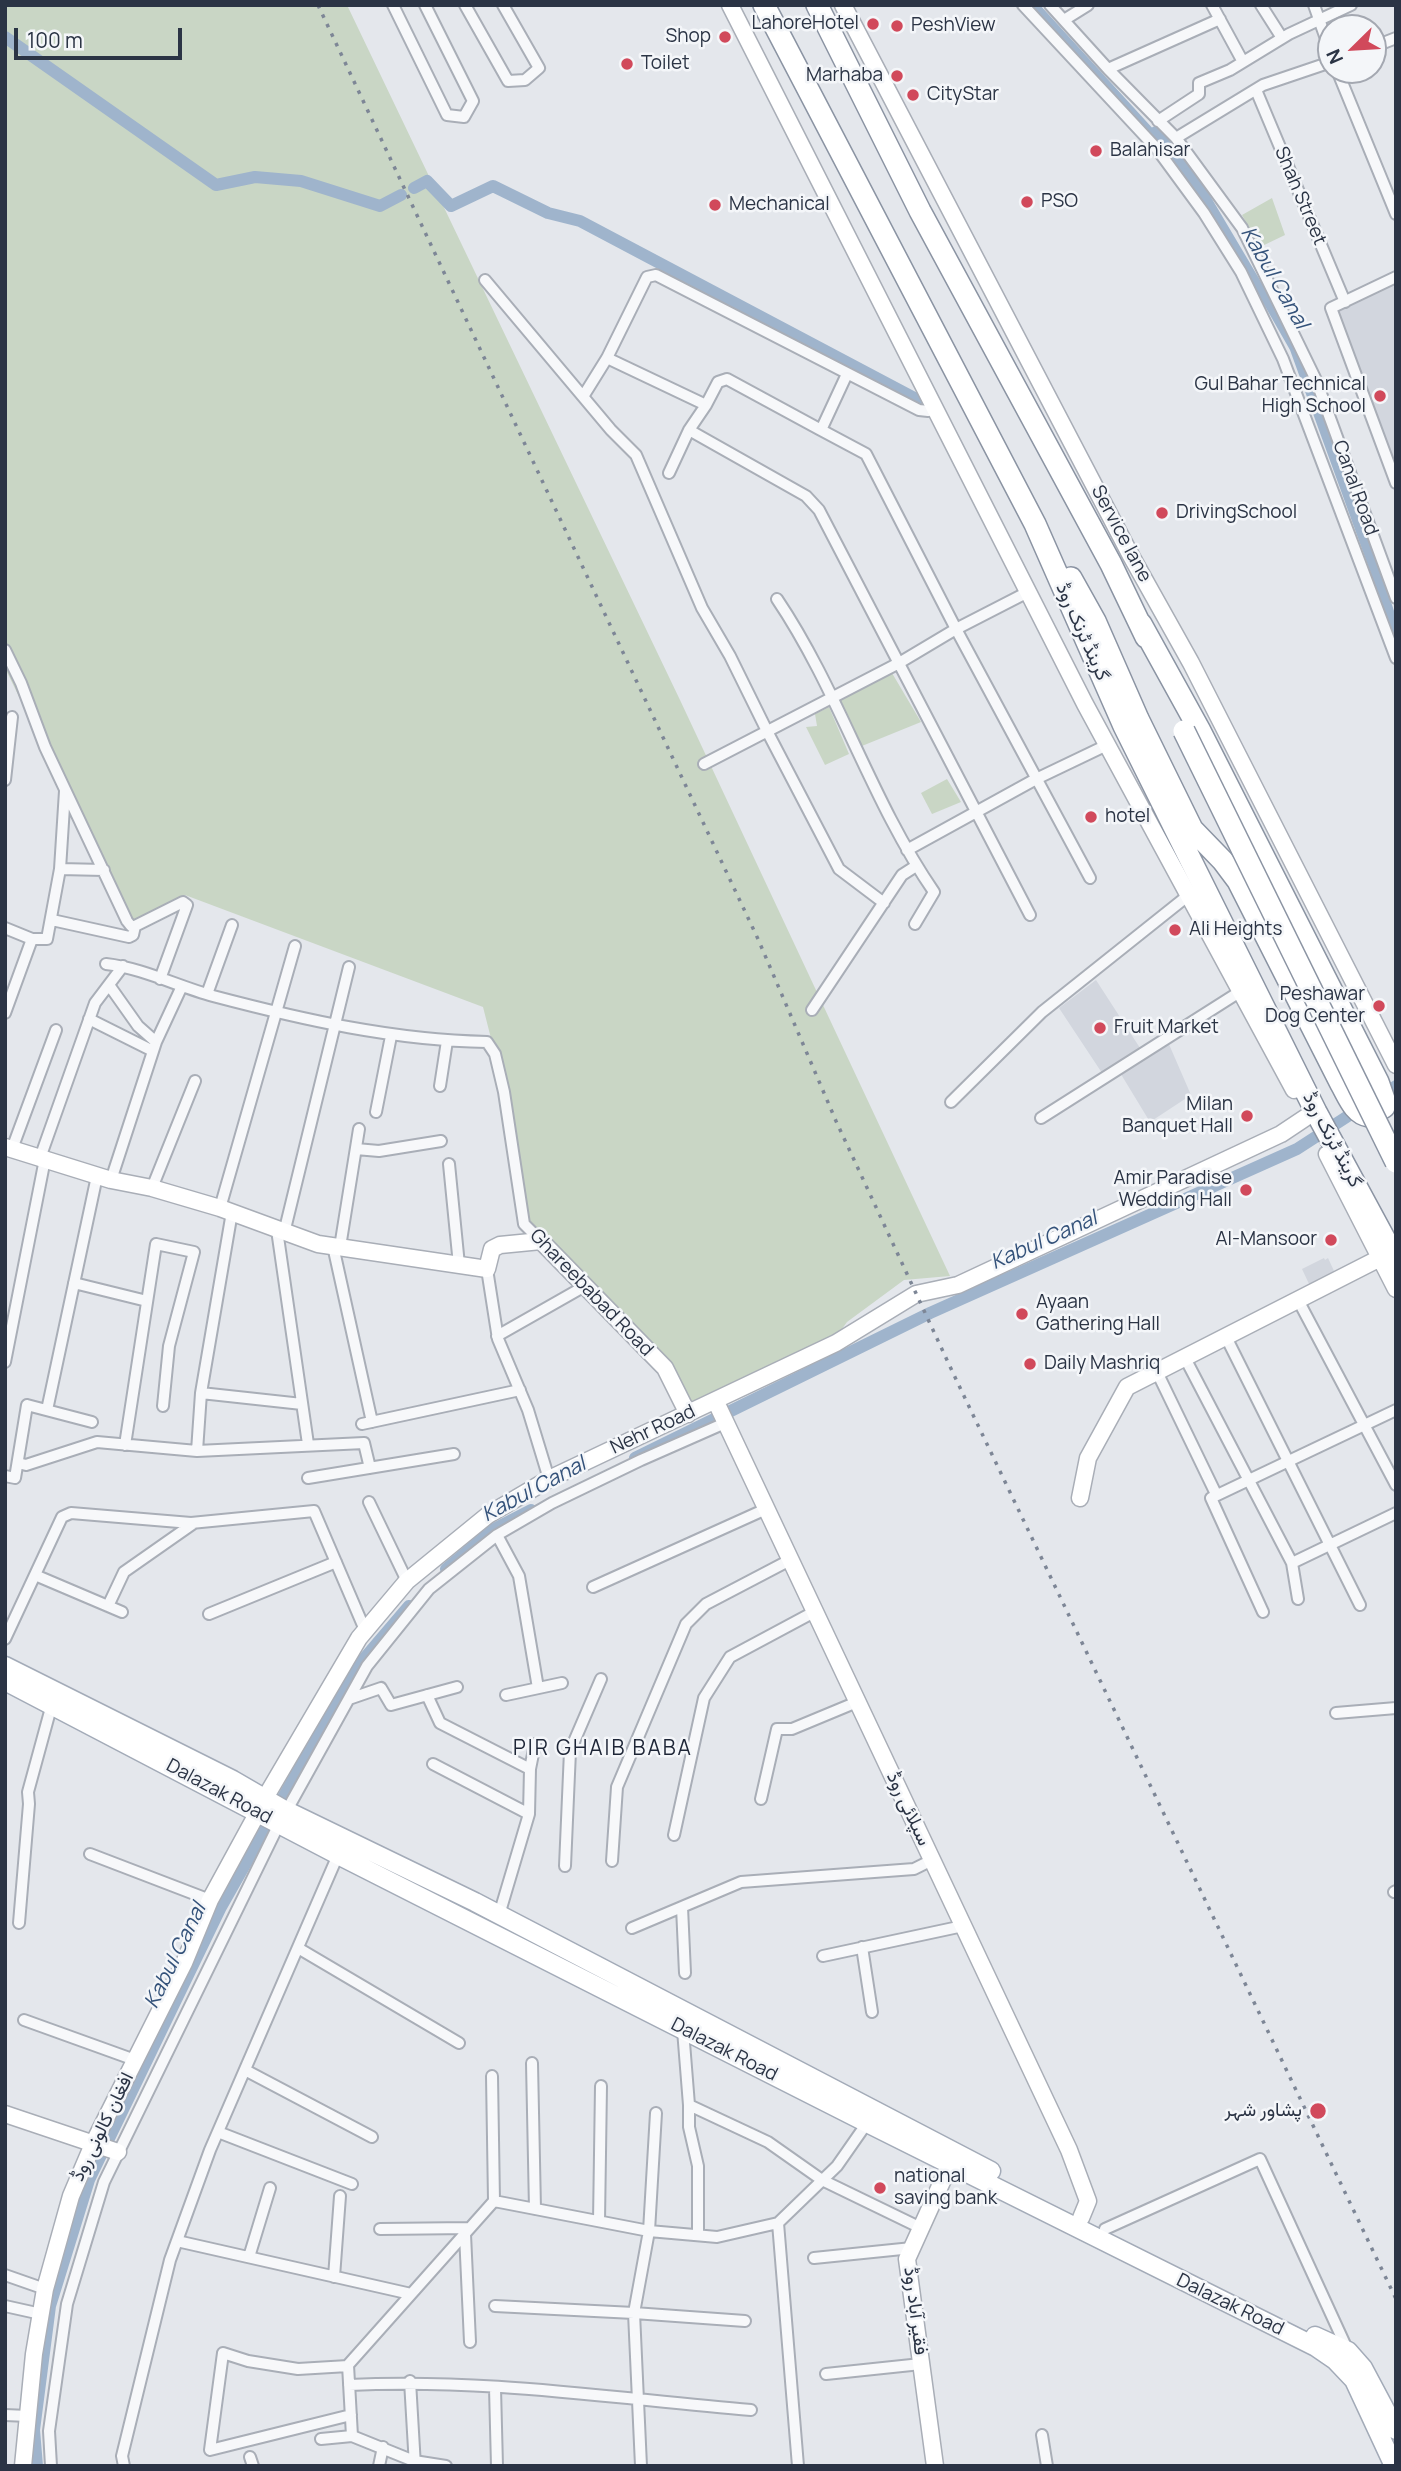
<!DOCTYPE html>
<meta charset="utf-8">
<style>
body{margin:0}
#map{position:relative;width:1401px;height:2471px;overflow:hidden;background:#e4e7ec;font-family:Manrope,sans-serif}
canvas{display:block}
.frame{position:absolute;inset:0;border:7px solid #2b3445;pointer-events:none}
.north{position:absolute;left:1317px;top:14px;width:70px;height:70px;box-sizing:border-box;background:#f4f6f9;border:2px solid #a4a8b1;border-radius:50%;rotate:246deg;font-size:19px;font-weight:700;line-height:28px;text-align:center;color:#2b3445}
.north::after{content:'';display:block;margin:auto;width:24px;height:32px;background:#d1495b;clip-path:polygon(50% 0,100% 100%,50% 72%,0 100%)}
.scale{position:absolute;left:14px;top:28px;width:168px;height:32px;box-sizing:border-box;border:4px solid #2b3445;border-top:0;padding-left:9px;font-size:21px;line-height:24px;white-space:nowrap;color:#2b3445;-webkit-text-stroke:5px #f4f6f9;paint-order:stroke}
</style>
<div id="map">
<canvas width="1401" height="2471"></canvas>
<div class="frame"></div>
<div class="north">N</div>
<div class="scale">100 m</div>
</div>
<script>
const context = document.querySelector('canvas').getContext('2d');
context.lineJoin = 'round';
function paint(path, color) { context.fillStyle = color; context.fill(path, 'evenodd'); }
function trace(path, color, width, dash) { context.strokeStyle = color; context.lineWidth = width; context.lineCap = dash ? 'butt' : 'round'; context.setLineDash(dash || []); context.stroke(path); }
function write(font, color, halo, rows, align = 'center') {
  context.font = font + ' Manrope,Vazirmatn,sans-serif'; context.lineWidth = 5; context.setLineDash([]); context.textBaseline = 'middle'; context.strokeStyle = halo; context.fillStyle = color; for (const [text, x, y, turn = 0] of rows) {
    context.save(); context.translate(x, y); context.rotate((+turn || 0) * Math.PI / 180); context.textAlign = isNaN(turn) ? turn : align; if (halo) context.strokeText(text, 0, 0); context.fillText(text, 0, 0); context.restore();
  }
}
const built = new Path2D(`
 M1396,272V483L1331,308Z
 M1096,980L1140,1048L1102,1073L1059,1008Z
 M1168,1042L1191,1095L1150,1122L1119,1071Z
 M1324,1258L1325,1260L1328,1258L1335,1273L1310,1286L1302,1269Z`);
const green = new Path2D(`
 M5,5H347L680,700L950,1276L904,1280L847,1322L839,1333L688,1414L665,1368L524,1224L495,1054L483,1007L185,895L131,926L5,668Z
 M1272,198L1285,235L1260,247L1242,215Z
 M889,668L921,722L857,748L835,702Z
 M829,707L849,754L825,765L806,727L817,726L815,714Z
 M947,779L961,802L932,814L921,793Z`);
const water = new Path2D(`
 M1027,5H1040L1166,143L1158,146Z
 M1177,150L1186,155L1286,324L1313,381L1363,517L1396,617V643L1290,350L1234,252L1172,160L1167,157L1168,153Z`);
const canal = new Path2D(`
 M5,37L216,185L255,177L301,181L380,206L401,195
 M1156,132L1184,163
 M414,188L427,181L451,206L493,186L548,213L580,221L922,402
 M1378,1097L1396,1086
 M635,1458L930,1313L1297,1149L1362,1107
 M446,1569L494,1529L531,1510
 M37,2466L34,2430L50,2306L89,2180L221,1907L357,1667L409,1606`);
const street = new Path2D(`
 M393,5L447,115L464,117L473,101L425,5
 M465,5L508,81L525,80L539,68L503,5
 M1023,5L1157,149L1204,213L1241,272L1283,359L1396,658
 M1050,5L1108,69L1176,138L1242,228L1316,380L1396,598
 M1212,5L1243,62
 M1261,5L1282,38
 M1314,5L1331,53
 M1064,20L1088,5
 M1373,47L1396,38
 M1108,69L1220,19
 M1337,70L1396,214
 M1256,90L1345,302
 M1158,121L1199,94V83L1230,70L1289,34L1351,5
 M1176,138L1263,85L1331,62
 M1396,277L1331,308L1396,483
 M485,280L611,430L636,455L702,608L730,656L767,731L839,869L884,903
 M607,358L706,405
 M847,374L821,430L866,454L956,629L1090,878
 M584,395L607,358L647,277L656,275L919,410L928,411L936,408
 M689,430L806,496L819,510L1030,915
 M669,473L689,430L706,405L718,382L727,379L821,430
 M777,599C839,691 871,801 934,892L915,924
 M5,650L21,683L45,747L127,921L131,926H135L183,902L187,905L160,979
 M704,764L899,663L956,629L1028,592
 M5,780L12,717
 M907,850L1036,779L1107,745
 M60,869L104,870
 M52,920L129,937L133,935L135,926
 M5,928L32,939H47L60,869L65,791
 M106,964C142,968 177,986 213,996C304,1020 393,1040 487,1042L495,1054L504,1092L524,1224L541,1241
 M109,985L138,1026L156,1042
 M207,994L232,925
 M812,1010L902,875L916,866
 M5,1013L32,939
 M89,1019L153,1051
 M440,1086L447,1041
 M951,1102L1042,1012L1190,894
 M376,1112L391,1036
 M1041,1118L1241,991
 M12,1149L56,1030
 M356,1149L379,1151L441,1141
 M40,1158L95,1003L123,966
 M449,1164L459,1265
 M111,1180L156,1042L182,986
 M152,1188L195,1081
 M220,1208L295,946
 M277,1230L308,1444
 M284,1233L349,967
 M333,1246L372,1422
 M340,1247L359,1129
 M487,1269L498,1339L528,1410L549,1479
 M74,1283L147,1301
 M1298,1300L1396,1485
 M497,1336L585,1286
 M1226,1337L1360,1605
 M1185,1358L1292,1563L1298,1599
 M5,1362L45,1159
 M1157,1372L1216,1494
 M201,1393L302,1404
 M47,1410L97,1176
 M362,1424L520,1390
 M125,1445L156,1244L194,1252L169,1346L163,1406
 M197,1451L201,1393L232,1212
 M18,1463L26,1465L97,1442L197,1451L364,1443L370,1468
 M5,1476L15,1478L27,1405L92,1422
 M308,1478L454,1454
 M369,1502L407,1581
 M497,1535L519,1576L538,1688
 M1292,1563L1396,1513
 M35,1575L122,1612
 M593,1587L766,1509
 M108,1606L124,1572L194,1523
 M1263,1612L1211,1498L1396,1410
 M209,1614L336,1562
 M5,1639L62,1517L71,1513L191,1523L314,1511L365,1630
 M427,1695L440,1723L530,1769
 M506,1695L562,1683
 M349,1699L381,1688L391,1705L457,1687
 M1336,1713L1396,1708
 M433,1764L529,1814
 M761,1799L777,1729H792L857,1702
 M287,1810L367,1666L429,1589L497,1535L552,1503L641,1460L725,1423
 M674,1835L704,1698L730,1657L814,1612
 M90,1854L210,1900
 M612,1861L617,1787L686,1624L706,1604L790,1560
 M565,1866L570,1751L601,1679
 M1394,1892L1396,1891
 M682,1907L685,1973
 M499,1915L529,1814L530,1769L535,1744
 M19,1923L29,1804L28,1792L52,1704
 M632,1928L741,1882L914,1869L932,1860
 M862,1947L872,2012
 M298,1948L459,2043
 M823,1956L963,1926
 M24,2020L135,2060
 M683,2030L689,2105V2127L698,2166V2235
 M532,2063L535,2209
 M245,2070L372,2137
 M492,2076L494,2201
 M689,2105L768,2142L822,2180L921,2228
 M218,2132L352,2184
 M599,2221L601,2086
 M778,2223L798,2466
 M380,2229L470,2228
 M1105,2229L1260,2159L1348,2351
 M465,2234L470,2342
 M177,2241L411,2294
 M249,2257L270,2188
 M814,2258L912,2248
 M5,2275L45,2289
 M334,2277L340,2196
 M5,2306L41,2314
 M495,2306L634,2313L745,2321
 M348,2366L298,2369L248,2361L223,2353L210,2450L351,2415
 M826,2374L921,2364
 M410,2381L415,2466
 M349,2385C483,2378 618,2399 751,2410
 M495,2388L497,2466
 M5,2415L28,2416
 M1042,2435L1047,2466
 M352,2436L348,2365L494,2201L649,2231L717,2237L778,2223L837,2166L867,2123
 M321,2439L352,2436L414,2461L446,2466
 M250,2457L253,2466
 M51,2466L49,2431L67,2304L104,2182L279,1824
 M124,2466L122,2456L170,2260L210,2150L338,1855
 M379,2466L383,2447
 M641,2466L634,2313L649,2231L656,2113`);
const secondary = new Path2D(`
 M730,5L1085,704L1294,1090
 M843,5L1130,554L1191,663L1396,1065
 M5,1147L111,1180L152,1188L220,1208L318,1244L487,1269L492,1249L500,1245L541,1241L665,1368L688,1414
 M1327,1154L1396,1289
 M716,1402L1069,2150L1088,2201L1081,2218
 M1080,1498L1088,1458L1127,1387L1380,1258
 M265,1798L359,1638L407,1581L488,1515L549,1479L836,1343L916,1294L958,1285L1281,1134L1308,1116
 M5,2114L118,2152
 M23,2466L34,2354L45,2289L71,2196L94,2142L184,1963L210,1900L258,1812
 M935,2466L907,2259L950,2164`);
const primary = new Path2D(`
 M5,1666L233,1780L283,1809L475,1902L991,2171
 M5,1681L338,1855L867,2123L1316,2347L1335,2360L1354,2380L1394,2466
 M1315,2336L1348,2351L1363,2368L1396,2430`);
const highway = new Path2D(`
 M764,5L1035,524L1124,726L1316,1112L1396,1260
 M817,5L920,211L1111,564L1146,637
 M1071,578L1095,621L1138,719L1192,829L1223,861L1238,881L1341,1084C1348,1096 1354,1114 1369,1116L1384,1107L1385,1102L1378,1082L1199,729L1141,624`);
const rail = new Path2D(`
 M318,5L758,939L836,1121L953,1373L1396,2299`);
const highwayBridge = new Path2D(`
 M1184,731L1396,1162`);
const markers = [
 [873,24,7,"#d1495b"],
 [897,26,7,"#d1495b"],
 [725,37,7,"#d1495b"],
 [627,64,7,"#d1495b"],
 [897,76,7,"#d1495b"],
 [913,95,7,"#d1495b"],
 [1096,151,7,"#d1495b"],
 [1027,202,7,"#d1495b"],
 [715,205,7,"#d1495b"],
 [1380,396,7,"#d1495b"],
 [1162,513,7,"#d1495b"],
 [1091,817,7,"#d1495b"],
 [1175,930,7,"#d1495b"],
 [1379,1006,7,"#d1495b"],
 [1100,1028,7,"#d1495b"],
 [1247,1116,7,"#d1495b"],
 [1246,1190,7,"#d1495b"],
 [1331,1240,7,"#d1495b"],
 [1022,1314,7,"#d1495b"],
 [1030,1364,7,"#d1495b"],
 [1318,2111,9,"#d1495b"],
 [880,2188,7,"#d1495b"]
];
const poiNames = [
 ["LahoreHotel",859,24,"right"],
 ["PeshView",911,26],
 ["Shop",711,37,"right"],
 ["Toilet",641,64],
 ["Marhaba",883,76,"right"],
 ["CityStar",927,95],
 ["Balahisar",1110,151],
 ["PSO",1041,202],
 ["Mechanical",729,205],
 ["Gul Bahar Technical",1366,385,"right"],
 ["High School",1366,407,"right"],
 ["DrivingSchool",1176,513],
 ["hotel",1105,817],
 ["Ali Heights",1189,930],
 ["Peshawar",1365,995,"right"],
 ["Dog Center",1365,1017,"right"],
 ["Fruit Market",1114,1028],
 ["Milan",1233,1105,"right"],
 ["Banquet Hall",1233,1127,"right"],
 ["Amir Paradise",1232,1179,"right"],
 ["Wedding Hall",1232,1201,"right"],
 ["Al-Mansoor",1317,1240,"right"],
 ["Ayaan",1036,1303],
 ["Gathering Hall",1036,1325],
 ["Daily Mashriq",1044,1364],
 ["پشاور شہر",1302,2111,"right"],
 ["national",894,2177],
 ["saving bank",894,2199]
];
const streetNames = [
 ["Shah Street",1300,196,67],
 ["Canal Road",1355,488,70],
 ["Service lane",1121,534,62],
 ["گرینڈ ٹرنک روڈ",1082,632,66],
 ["گرینڈ ٹرنک روڈ",1332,1140,62],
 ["Ghareebabad Road",591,1293,46],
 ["Nehr Road",653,1430,-25],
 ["Dalazak Road",219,1792,28],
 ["سپلائی روڈ",908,1809,65],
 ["Dalazak Road",724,2050,27],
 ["افغان کالونی روڈ",103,2127,-64],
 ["Dalazak Road",1230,2305,26],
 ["فقیر آباد روڈ",915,2311,83]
];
const waterNames = [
 ["Kabul Canal",1274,278,60],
 ["Kabul Canal",1044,1241,-24],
 ["Kabul Canal",534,1490,-28],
 ["Kabul Canal",176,1956,-64]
];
const neighbourhoodNames = [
 ["PIR GHAIB BABA",603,1749]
];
paint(built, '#d2d6de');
paint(green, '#c9d6c5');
paint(water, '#9fb4cc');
trace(canal, '#9fb4cc', 12);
trace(street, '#a9aeb7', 14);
trace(secondary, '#a9aeb7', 19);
trace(primary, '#a3abb8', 21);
trace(highway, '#8b94a3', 24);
trace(street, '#f7f8fa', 10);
trace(secondary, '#fff', 16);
trace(primary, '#fff', 18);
trace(highway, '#fff', 21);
trace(rail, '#7d8696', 3.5, [3.5, 7]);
trace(highwayBridge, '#8b94a3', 24, []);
trace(highwayBridge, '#fff', 21);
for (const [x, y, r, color] of markers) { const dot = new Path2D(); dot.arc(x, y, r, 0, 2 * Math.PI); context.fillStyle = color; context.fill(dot); trace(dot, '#f4f6f9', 2.5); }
write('19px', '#2b3445', '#f4f6f9', poiNames, 'left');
write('19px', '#2b3445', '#f4f6f9', streetNames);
write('italic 21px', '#34527a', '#f4f6f9', waterNames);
context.letterSpacing = '2px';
write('21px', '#1d2536', '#f4f6f9', neighbourhoodNames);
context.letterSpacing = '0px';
</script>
